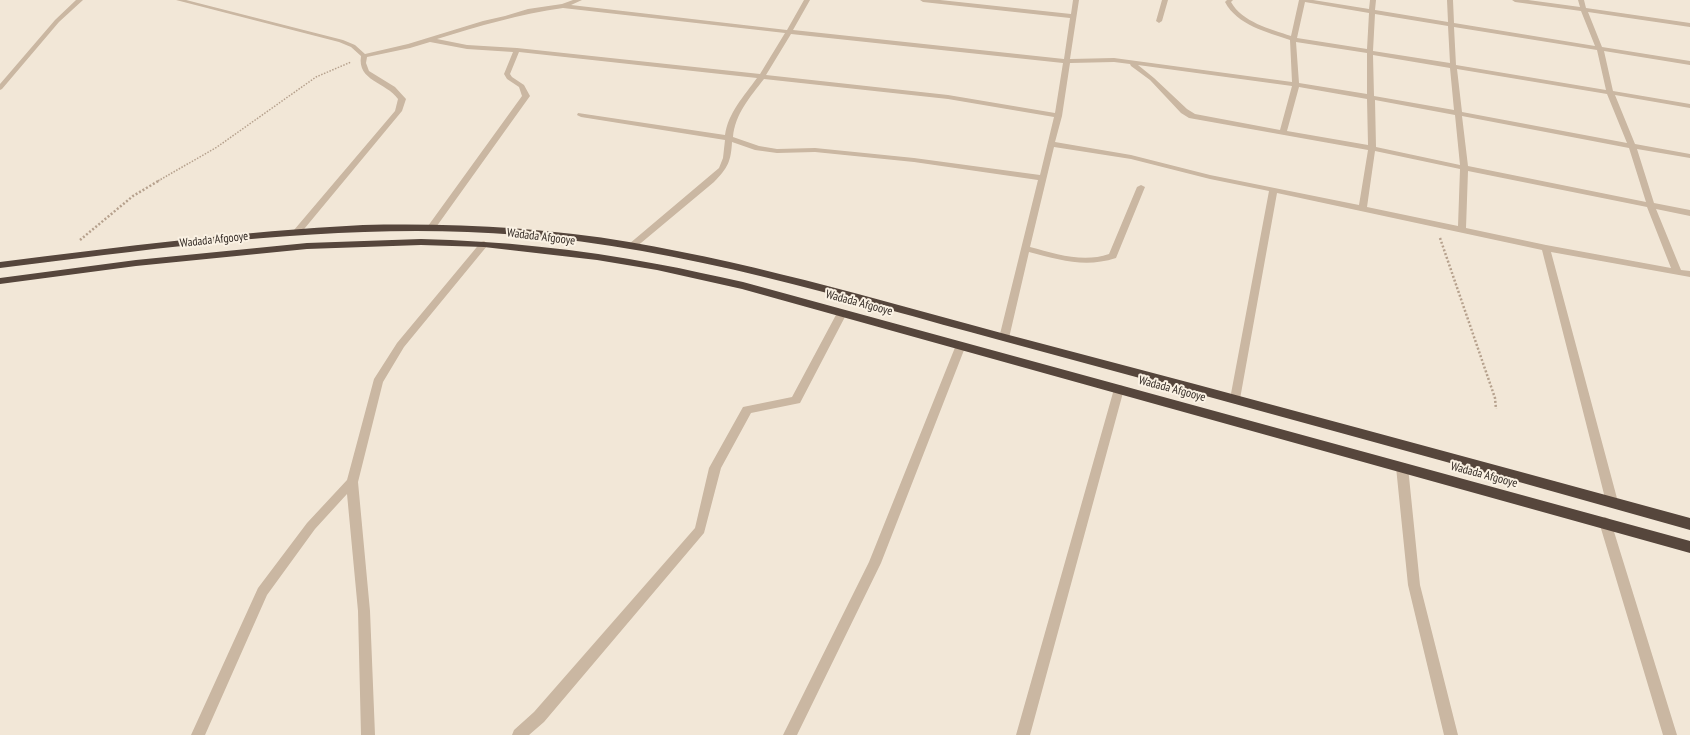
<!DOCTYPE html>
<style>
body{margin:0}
canvas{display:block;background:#f2e7d7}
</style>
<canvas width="1690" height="735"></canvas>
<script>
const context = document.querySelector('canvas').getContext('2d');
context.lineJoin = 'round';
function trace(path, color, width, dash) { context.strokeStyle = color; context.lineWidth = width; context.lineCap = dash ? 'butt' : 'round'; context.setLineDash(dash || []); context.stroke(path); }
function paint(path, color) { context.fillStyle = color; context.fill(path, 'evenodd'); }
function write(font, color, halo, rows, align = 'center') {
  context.font = font + ' "PT Sans Narrow",sans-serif'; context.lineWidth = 4; context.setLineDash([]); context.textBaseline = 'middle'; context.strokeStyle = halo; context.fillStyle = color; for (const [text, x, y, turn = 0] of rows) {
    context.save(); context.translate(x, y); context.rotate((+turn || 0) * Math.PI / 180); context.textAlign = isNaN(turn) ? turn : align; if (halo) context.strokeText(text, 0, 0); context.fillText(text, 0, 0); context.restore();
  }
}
const pathFar1 = new Path2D(`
 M158,181L217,147L316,77L351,62`);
const path = new Path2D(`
 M1440,238L1495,398L1496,409
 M80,240L133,196L160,180`);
const minor = new Path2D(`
 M76,0H83L59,22L2,89L0,90V84L55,20Z
 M176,0H186L343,40L355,45L365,54L408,44L483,21L505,16L528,9L562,4L573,0H582L571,5L787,30L804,0H810L793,30L1064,59L1070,18L923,2L920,0H940L1071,14L1073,0H1079L1070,59L1114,58L1292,82L1290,40C1267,32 1237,25 1225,2L1227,0H1233L1231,2C1242,22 1270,29 1291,36L1299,0H1313L1369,9L1370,0H1376L1375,10L1448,22L1447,0H1453L1454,23L1595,46L1581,11L1515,2L1512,0H1528L1580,7L1578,0H1584L1586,8L1690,23V27L1588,12L1602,47L1690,61V65L1604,51L1613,91L1690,104V108L1615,95L1635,144L1690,154V158L1637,149L1654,203L1690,210V216L1656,209L1681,270L1690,271V277L1551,252L1618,502L1616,505L1612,507L1608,505L1606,502L1542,250L1277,193L1240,399L1239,402H1231L1230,399L1269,191L1210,179L1131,159L1054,147L1030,247C1056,254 1083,263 1109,254L1137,187L1141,185L1145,187L1116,258C1085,268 1060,260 1029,252L1009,338L1004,341L999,338L1038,180L914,162L815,152L777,153L755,150L732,142C731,161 728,168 714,182L635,248H629L628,246L629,244L719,168L723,158L725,140L581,117L577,115L578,113L725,135C728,113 744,96 757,78L519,52L510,74L512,77L524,85L530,96L434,230H428L427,228L428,226L522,96L519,87L507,79L504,74L513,52L467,49L430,42L410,48L367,57L366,63L369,71L395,87L406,99L402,111L300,234L297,235L293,232L294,230L395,111L398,99C386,82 357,81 361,56L351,47L339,42ZM1305,2L1369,13L1367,49L1297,38ZM563,8L785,33L760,74L517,48L467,45L437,39C479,26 520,14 563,8ZM1375,14L1448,26L1450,63L1373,51ZM1454,27L1597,50L1606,90L1456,65ZM791,34L1063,63L1055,113L948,95L766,75ZM1296,42L1367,53V94L1299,83ZM1373,55L1450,68L1454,110L1374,96ZM1114,62L1130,64L1131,66L1150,80L1181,113L1189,118L1368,150L1359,205L1210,175L1131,155L1055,142L1062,116L1070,63ZM1138,65L1292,86L1280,130L1195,114L1187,109L1154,78ZM1457,69L1607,94L1627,143L1462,112ZM764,79L948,99L1054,117L1040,175L914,158L815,148L777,149L759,146L733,137C735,114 750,97 764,79ZM1299,87L1367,99L1368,145L1287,131ZM1375,100L1455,115L1460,165L1376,147ZM1462,116L1629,148L1646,202L1468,166ZM1375,151L1460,169L1458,226L1367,207ZM1468,171L1647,207L1671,268L1546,245L1466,228Z
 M1162,0H1168L1162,21L1159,23L1156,21Z
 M484,241L488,244L487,246L404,347L383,382L358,482L370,611L375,735H361L358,611L347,494L315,529L267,595L205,735H191L258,588L307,523L347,480L374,379L397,343L481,242Z
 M842,310L847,313L800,403L751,413L721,468L704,533L544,722L529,735H512L514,730L534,712L695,528L709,468L743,407L792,397L837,313Z
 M961,342L966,345L881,563L797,735H783L869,562L956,345Z
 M1119,385L1123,386L1124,389L1030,735H1016L1114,389L1115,386Z
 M1402,463L1406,464L1408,467L1420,585L1458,735H1444L1408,585L1396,467L1398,464Z
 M1605,517L1609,519L1611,522L1677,735H1663L1599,522L1601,519Z`);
const highway = new Path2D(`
 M363,225C452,223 541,227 629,242C764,265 896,305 1028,340C1249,398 1470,458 1690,518V530C1461,465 1232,403 1003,341C843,298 685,248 519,235C345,221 173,247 0,268V262C121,247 241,231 363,225Z
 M421,239C500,241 579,249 657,264C686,269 714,276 743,282L1690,541V553L742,289L657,270L597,260L484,247L421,245L307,249L136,266L0,284V278L136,260L307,243Z`);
const streetNames = [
 ["Wadada Afgooye",541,237,7],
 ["Wadada Afgooye",214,240,-6],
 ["Wadada Afgooye",859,303,15],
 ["Wadada Afgooye",1172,389,15],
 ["Wadada Afgooye",1484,475,15]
];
trace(pathFar1, '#b6a18d', 1.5, [1.5, 1.5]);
trace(path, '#b6a18d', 2.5, [2, 2]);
paint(minor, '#cab7a2');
paint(highway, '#56463c');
write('12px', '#342b25', '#faf1e3', streetNames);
</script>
